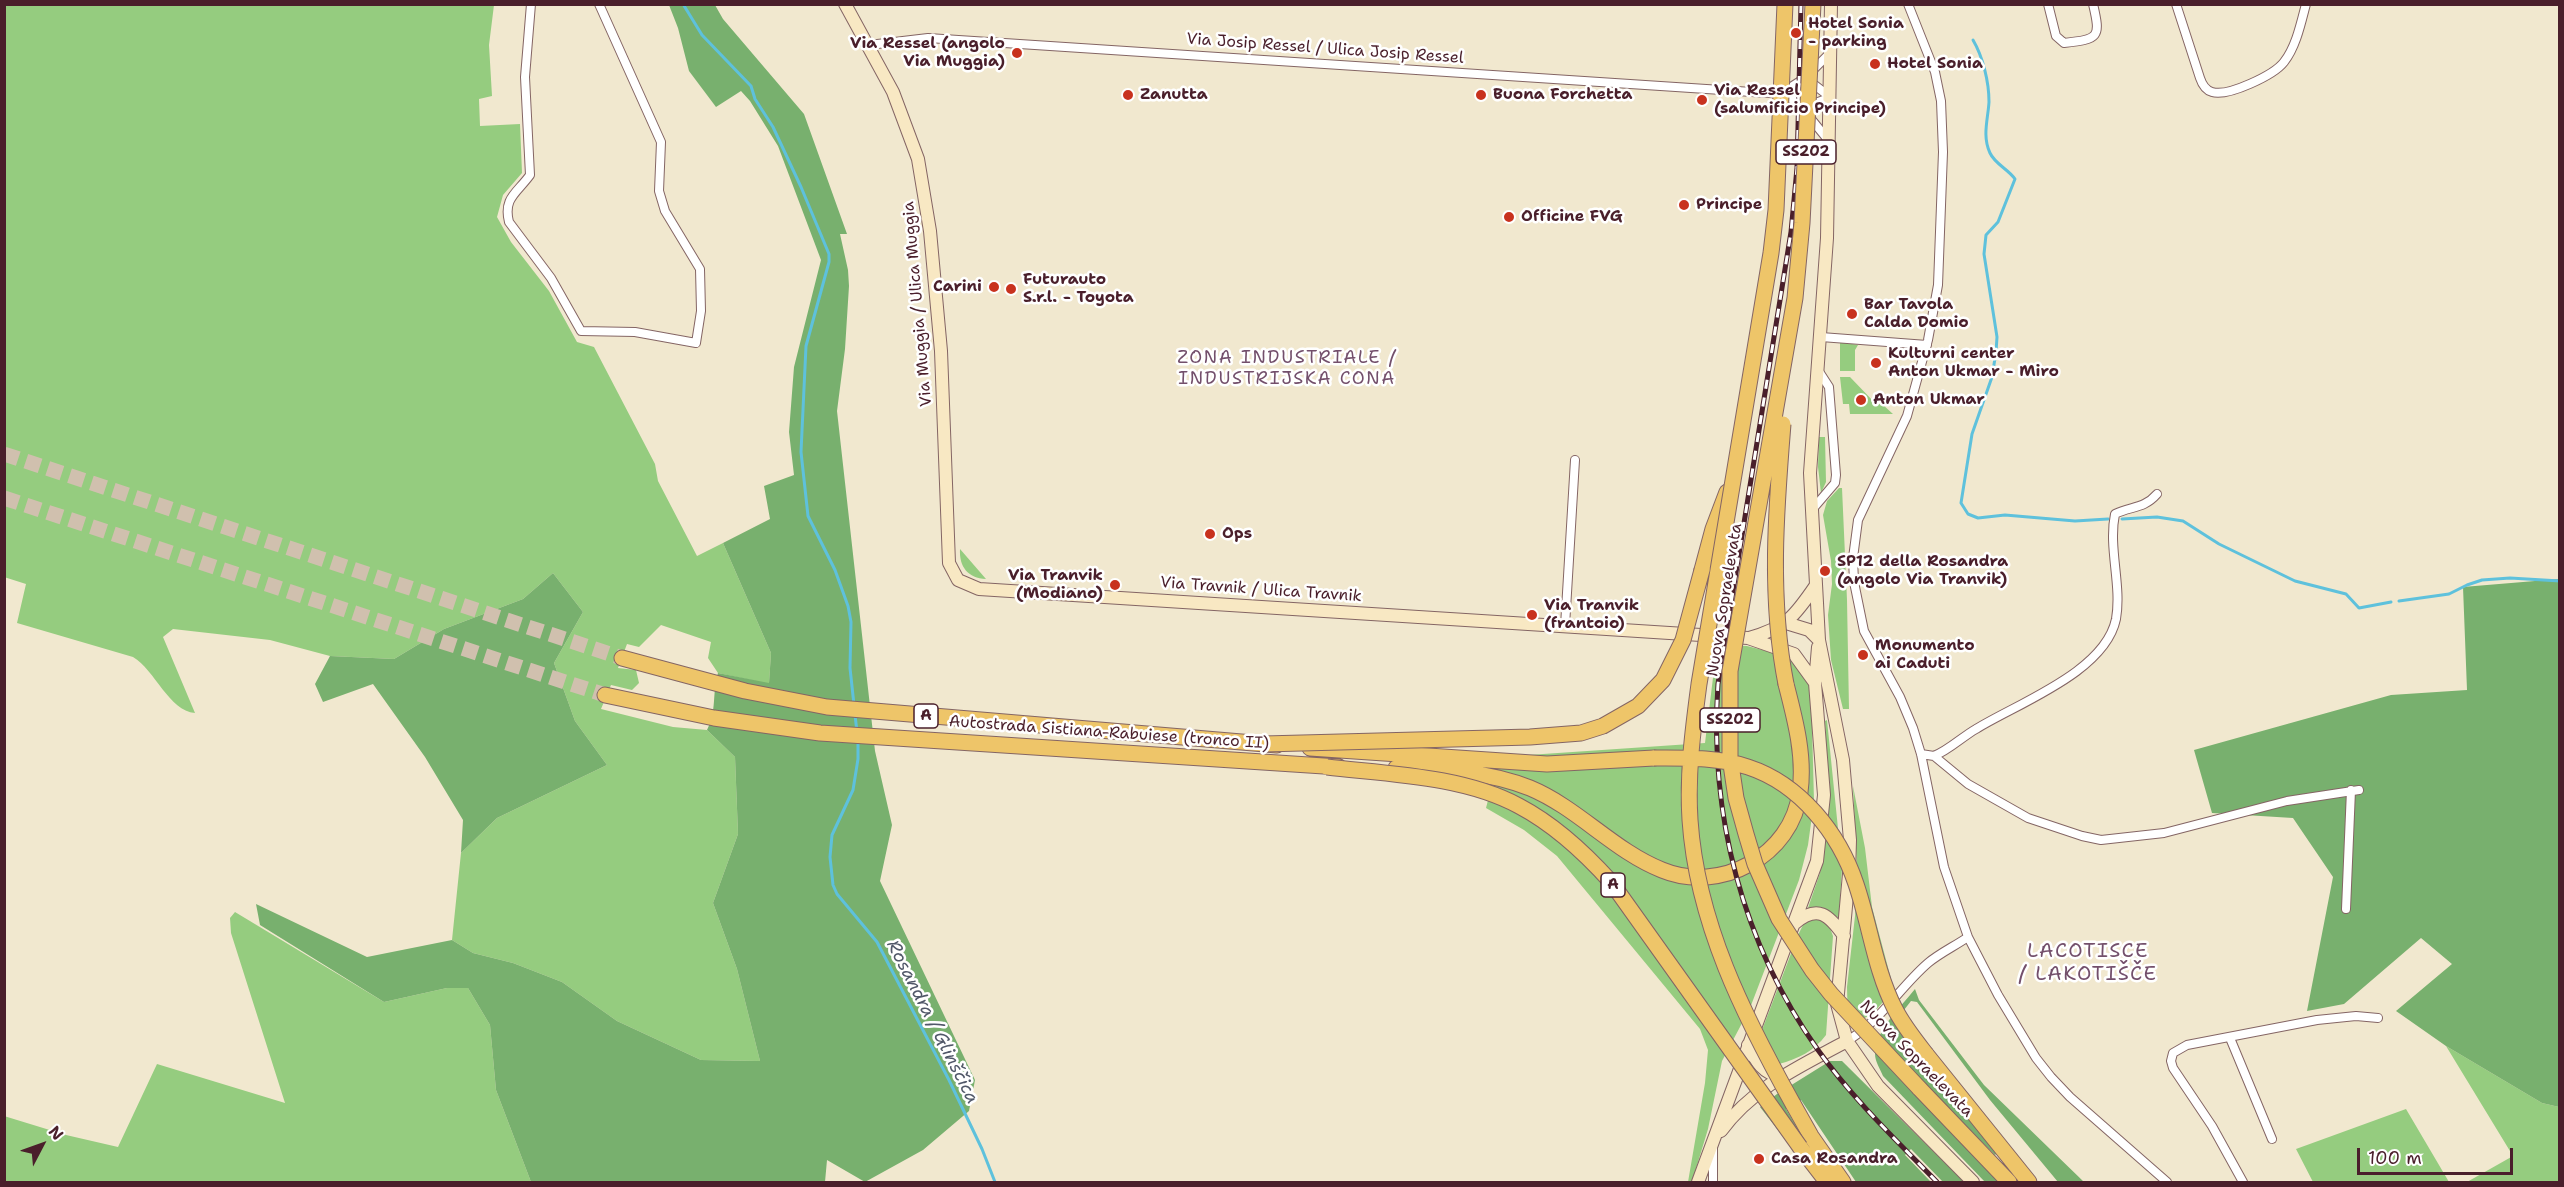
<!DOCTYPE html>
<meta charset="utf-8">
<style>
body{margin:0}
#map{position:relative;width:2564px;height:1187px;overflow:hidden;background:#f1e8cf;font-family:"Shantell Sans",sans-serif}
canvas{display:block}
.frame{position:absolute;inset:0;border:6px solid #4a1f2b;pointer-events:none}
.north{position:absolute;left:12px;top:1115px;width:60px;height:60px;-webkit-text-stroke:4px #fff;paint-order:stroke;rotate:49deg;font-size:16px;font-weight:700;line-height:24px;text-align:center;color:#4a1f2b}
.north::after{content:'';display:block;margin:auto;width:21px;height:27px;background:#4a1f2b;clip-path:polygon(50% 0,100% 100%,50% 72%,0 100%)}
.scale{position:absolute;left:2357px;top:1148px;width:156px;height:27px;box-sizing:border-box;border:3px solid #4a1f2b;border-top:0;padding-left:8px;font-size:18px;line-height:21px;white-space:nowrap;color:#4a1f2b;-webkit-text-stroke:4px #fff;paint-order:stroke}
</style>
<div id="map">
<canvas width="2564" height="1187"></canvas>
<div class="frame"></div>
<div class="north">N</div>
<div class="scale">100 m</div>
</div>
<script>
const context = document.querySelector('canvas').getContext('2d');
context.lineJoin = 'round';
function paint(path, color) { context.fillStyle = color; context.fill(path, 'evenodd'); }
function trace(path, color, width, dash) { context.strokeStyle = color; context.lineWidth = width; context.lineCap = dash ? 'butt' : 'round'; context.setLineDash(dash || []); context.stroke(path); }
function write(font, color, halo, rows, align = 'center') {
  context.font = font + ' "Shantell Sans",sans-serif'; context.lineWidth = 5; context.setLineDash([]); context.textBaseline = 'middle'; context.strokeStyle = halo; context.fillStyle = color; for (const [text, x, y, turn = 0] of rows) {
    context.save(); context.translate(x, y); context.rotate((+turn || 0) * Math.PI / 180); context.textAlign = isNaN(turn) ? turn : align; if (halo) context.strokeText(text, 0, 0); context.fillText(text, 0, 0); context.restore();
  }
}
const green = new Path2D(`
 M4,5H494L489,45L492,96L479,99L480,126L520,124L522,173L503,195L497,217L511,242L549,291L577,342L594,347L655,464L658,481L697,556L723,543L771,653L769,684L718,673L708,658L711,642L661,625L639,647L627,644L618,668L636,670L639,683L632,690L611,685L601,709L673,727L707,730L735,757L738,834L713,903L737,969L760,1061L701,1060L617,1021L562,982L513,963L473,953L452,940L461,853L497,818L607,765L575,721L554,663L583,612L553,573L523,599L444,629L394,659L330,656L270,640L173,629L163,637L195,713C169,711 155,670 133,657L17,623L26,584L4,577Z
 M1840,342L1858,345L1855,350V371H1840Z
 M1840,377H1850L1875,403L1882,404L1893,414H1850L1849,404H1843Z
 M1819,437H1825L1826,482L1821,493L1818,467Z
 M1839,488H1842L1847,600L1849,709H1843L1831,660L1828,615L1832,584L1831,561L1823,515L1827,501Z
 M960,549L986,579C968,578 959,567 960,549Z
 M1717,645L1747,646L1786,656L1794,661L1811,688L1814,801L1808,845L1799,880L1750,1008L1722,1061L1708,1129L1692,1182H1688L1705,1083L1708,1050L1700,1029L1557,856L1524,830L1486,808L1499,757L1705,743Z
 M1827,720L1842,868L1839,918L1826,910L1808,908L1820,873L1829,819L1825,721Z
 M1853,786L1865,848L1872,907L1894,990L1873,1013L1848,1028L1847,987L1855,916L1857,869Z
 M235,912L384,1002L447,988H468L490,1025L496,1090L531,1182H5L4,1116L66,1135L118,1147L157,1064L285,1103L231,933L230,918Z
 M1811,919C1824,919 1829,923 1833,936L1826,1035C1814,1051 1798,1059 1779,1064L1759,1038L1798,935L1803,925Z
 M2446,1046L2542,1103L2559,1107V1182H2467L2513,1156Z
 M2406,1109L2449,1182H2313L2296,1149Z`);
const forest = new Path2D(`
 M669,5H715L723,19L804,114L847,234H840L848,270L849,286L845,349L837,411L875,751L892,825L880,881L975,1080L969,1111L923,1150L865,1182L827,1160L825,1182H531L496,1090L490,1025L468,988H447L384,1002L260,925L256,904L367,957L452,940L473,953L513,963L562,982L617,1021L701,1060L760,1061L737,969L713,903L738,834L735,757L707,730C717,712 712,692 718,673L769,683L771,653L723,543L770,519L764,486L794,475L789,432L794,367L821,260L778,146L750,101L741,91L716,107L689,71L678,28Z
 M553,573L583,612L554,663L575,721L607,765L497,818L461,853L463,820L425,757L373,684L323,702L315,684L330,656L394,659L444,629L523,599Z
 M2559,579V1107L2542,1103L2446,1046L2396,1011L2452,964L2421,938L2344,1004L2307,1011L2333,877L2293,818L2212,813L2194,750L2391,695L2467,690L2463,587Z
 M1915,989L1919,1000L1984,1085L2084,1182H2058L1990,1100L1917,1002L1911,1001L1904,1010L1909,1019L1997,1153L1995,1155L1924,1083L2001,1182H1985L1883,1076C1880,1069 1875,1061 1875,1054C1876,1029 1900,1008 1915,989Z
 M1830,1061H1842L1964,1182H1943L1911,1149L1905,1155L1931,1182H1856L1801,1100L1786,1109L1806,1143L1795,1152L1760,1107L1777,1094Z`);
const stream = new Path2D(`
 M683,4L702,35L751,86L755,99L773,127L801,187L829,254V262L806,346L801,452L808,516L835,570L848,606L851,622L850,668L854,705
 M1973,40C1983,57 1989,82 1989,102C1988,119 1982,136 1990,153C1995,164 2008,169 2015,179L1998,222L1986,235L1984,254L1997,337L1996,352L1992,377L1972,434L1961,503L1968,514L1978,518L2005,515L2075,521L2108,519
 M2122,519L2157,517L2183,521L2219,544L2295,581L2346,594L2359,608L2391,602
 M2399,601L2449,594L2467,585L2482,580L2510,578L2560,581
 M855,715L857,732
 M858,742V759L853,790L832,835L830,857L833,885L837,894L877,942L949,1080L982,1149L995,1182`);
const highwayTunnel = new Path2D(`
 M4,454L622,658
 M4,498L605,695`);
const street = new Path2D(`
 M531,4L525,77L530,175C517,193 503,198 509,222L551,278L581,331L635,332L696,343L701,311L700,269L665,211L659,191L661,142L599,4
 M2048,4L2056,36L2064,43C2099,39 2101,38 2093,4
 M2176,4L2200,78C2202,84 2205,90 2212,92C2228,97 2274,75 2284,62C2296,47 2301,23 2306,4
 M869,45L928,38L1752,92C1761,93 1772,92 1781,95C1804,103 1805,109 1830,97L1812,83H1798
 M1780,94L1805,78L1830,53
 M1807,114L1829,141
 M1821,337L1927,345
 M1811,511L1835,483L1836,475L1829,387L1818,370
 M1565,626L1575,460
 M1921,754L1934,756L1968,784L2028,818L2082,836L2101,840L2164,833L2287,801L2359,790
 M1934,756C1949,750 1962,737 1976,729C2018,703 2105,672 2116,619C2122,585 2108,548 2115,514C2131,506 2144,509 2157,494
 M2346,909L2351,790
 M1968,937L1998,995L2036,1058L2051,1077L2070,1097L2167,1182
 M2230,1038L2272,1139
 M1847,1041C1881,1021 1899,988 1928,963C1940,953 1955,946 1968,937L1944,867L1921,754L1913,728L1900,697L1864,631L1854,582L1853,558L1858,520L1907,416L1928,340L1938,285L1943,152L1941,101L1935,72L1908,4
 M1713,1148V1182
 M2243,1182L2212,1126L2173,1068L2171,1061L2173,1053L2187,1045L2317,1020L2356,1016L2378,1018`);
const secondary = new Path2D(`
 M845,4L893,92L918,159L930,231L941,351L949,563L958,580L979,589L1748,638L1794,654L1815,683
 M1831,4L1827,238L1810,473L1819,640L1843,760L1850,840L1849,874L1837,1004L1847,1041L1878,1086L1973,1182
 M1786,623L1809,630L1819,640
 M1749,638C1786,628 1795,616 1816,585
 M1795,923C1818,904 1829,915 1844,936
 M1748,1045C1756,1062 1763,1074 1782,1077
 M1721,1131C1753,1087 1801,1066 1847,1041
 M1698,1182L1817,861L1824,795L1815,683L1818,647`);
const highway = new Path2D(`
 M1702,570L1713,529L1727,492
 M622,658L745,691L827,707L1277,745
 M605,695L714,718L820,733L1339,767
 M1310,748L1547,764L1654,758
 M1396,768C1441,769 1487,771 1530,788C1578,808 1614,851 1662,870C1720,894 1792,856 1800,792C1805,756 1795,719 1786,684
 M1926,1054L2029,1182
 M1919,1088L2009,1182
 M1793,1104L1811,1136L1843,1182
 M1800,1147L1827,1182`);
const rail = new Path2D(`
 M1801,4L1797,168L1791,232L1718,684C1709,814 1742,943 1818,1050C1852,1098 1896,1140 1937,1182`);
const highwayBridge = new Path2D(`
 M1785,4L1776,210L1771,253L1699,684C1693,729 1687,774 1690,820C1697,923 1744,1016 1793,1104
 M1813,4L1802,223L1795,298L1730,671V758L1736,798L1746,834L1755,864L1779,919L1812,970L1831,994L1919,1088
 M1783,424C1776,510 1769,598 1786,684
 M1264,744L1530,737L1581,733L1603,726L1638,706L1663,680L1683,640L1702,570
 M1654,758C1685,758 1718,757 1748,767C1800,784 1839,833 1856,884C1870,925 1875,970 1895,1009C1903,1025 1915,1040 1926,1054
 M1327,767C1388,774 1464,776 1519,806C1555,825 1584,852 1611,882L1800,1147`);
const markers = [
 [1796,33,6,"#c8321e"],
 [1017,53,6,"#c8321e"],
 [1875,64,6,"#c8321e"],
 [1128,95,6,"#c8321e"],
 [1481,95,6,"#c8321e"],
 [1702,100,6,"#c8321e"],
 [1684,205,6,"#c8321e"],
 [1509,217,6,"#c8321e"],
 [994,287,6,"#c8321e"],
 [1011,289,6,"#c8321e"],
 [1852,314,6,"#c8321e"],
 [1876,363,6,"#c8321e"],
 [1861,400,6,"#c8321e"],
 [1210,534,6,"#c8321e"],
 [1825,571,6,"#c8321e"],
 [1115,585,6,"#c8321e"],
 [1532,615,6,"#c8321e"],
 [1863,655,6,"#c8321e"],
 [1759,1159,6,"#c8321e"]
];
const shields = [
 [1806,152,60],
 [926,716,24],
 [1730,720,60],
 [1613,885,24]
];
const shieldNames = [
 ["SS202",1806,152],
 ["A",926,716],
 ["SS202",1730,720],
 ["A",1613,885]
];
const poiNames = [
 ["Hotel Sonia",1808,24],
 ["- parking",1808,42],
 ["Via Ressel (angolo",1005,44,"right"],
 ["Via Muggia)",1005,62,"right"],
 ["Hotel Sonia",1887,64],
 ["Via Ressel",1714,91],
 ["(salumificio Principe)",1714,109],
 ["Zanutta",1140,95],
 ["Buona Forchetta",1493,95],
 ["Principe",1696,205],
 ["Officine FVG",1521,217],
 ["Futurauto",1023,280],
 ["S.r.l. - Toyota",1023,298],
 ["Carini",982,287,"right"],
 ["Bar Tavola",1864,305],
 ["Calda Domio",1864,323],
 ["Kulturni center",1888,354],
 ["Anton Ukmar - Miro",1888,372],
 ["Anton Ukmar",1873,400],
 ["Ops",1222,534],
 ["SP12 della Rosandra",1837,562],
 ["(angolo Via Tranvik)",1837,580],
 ["Via Tranvik",1103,576,"right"],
 ["(Modiano)",1103,594,"right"],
 ["Via Tranvik",1544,606],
 ["(frantoio)",1544,624],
 ["Monumento",1875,646],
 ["ai Caduti",1875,664],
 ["Casa Rosandra",1771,1159]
];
const streetNames = [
 ["Via Josip Ressel / Ulica Josip Ressel",1325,49,4],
 ["Via Muggia / Ulica Muggia",918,304,-95],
 ["Via Travnik / Ulica Travnik",1261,590,4],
 ["Nuova Sopraelevata",1725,600,-81],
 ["Autostrada Sistiana-Rabuiese (tronco II)",1109,733,4],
 ["Nuova Sopraelevata",1916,1059,46]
];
const neighbourhoodNames = [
 ["ZONA INDUSTRIALE /",1287,358],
 ["INDUSTRIJSKA CONA",1287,379]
];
const waterNames = [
 ["Rosandra / Glinščica",932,1022,63]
];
const quarterNames = [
 ["LACOTISCE",2088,952],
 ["/ LAKOTIŠČE",2088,975]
];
paint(green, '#95cc7f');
paint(forest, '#78b06e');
trace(stream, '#5ec1dc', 3);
trace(highwayTunnel, '#d0c0ae', 15, [15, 8]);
trace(street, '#846564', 10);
trace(secondary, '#846564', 14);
trace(highway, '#846564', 17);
trace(street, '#fff', 8);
trace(secondary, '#f8e8c3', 12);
trace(highway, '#eec569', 15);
trace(rail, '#4a1f2b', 5);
trace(rail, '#fff', 3, [9]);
trace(highwayBridge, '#846564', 17, []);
trace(highwayBridge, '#eec569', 15);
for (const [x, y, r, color] of markers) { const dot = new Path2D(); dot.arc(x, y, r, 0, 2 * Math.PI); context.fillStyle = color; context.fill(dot); trace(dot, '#fff', 2); }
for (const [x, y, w] of shields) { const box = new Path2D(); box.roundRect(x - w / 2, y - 12, w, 24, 4.5); context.fillStyle = '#fff'; context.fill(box); trace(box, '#4a1f2b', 1.5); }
write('bold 15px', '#4a1f2b', null, shieldNames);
write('bold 16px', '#4a1f2b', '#fff', poiNames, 'left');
write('16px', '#4a1f2b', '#fff', streetNames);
context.letterSpacing = '1.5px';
write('18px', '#734f6b', '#fff', neighbourhoodNames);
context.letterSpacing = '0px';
write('italic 18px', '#515869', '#fff', waterNames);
context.letterSpacing = '1.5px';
write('20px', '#734f6b', '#fff', quarterNames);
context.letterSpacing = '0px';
</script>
